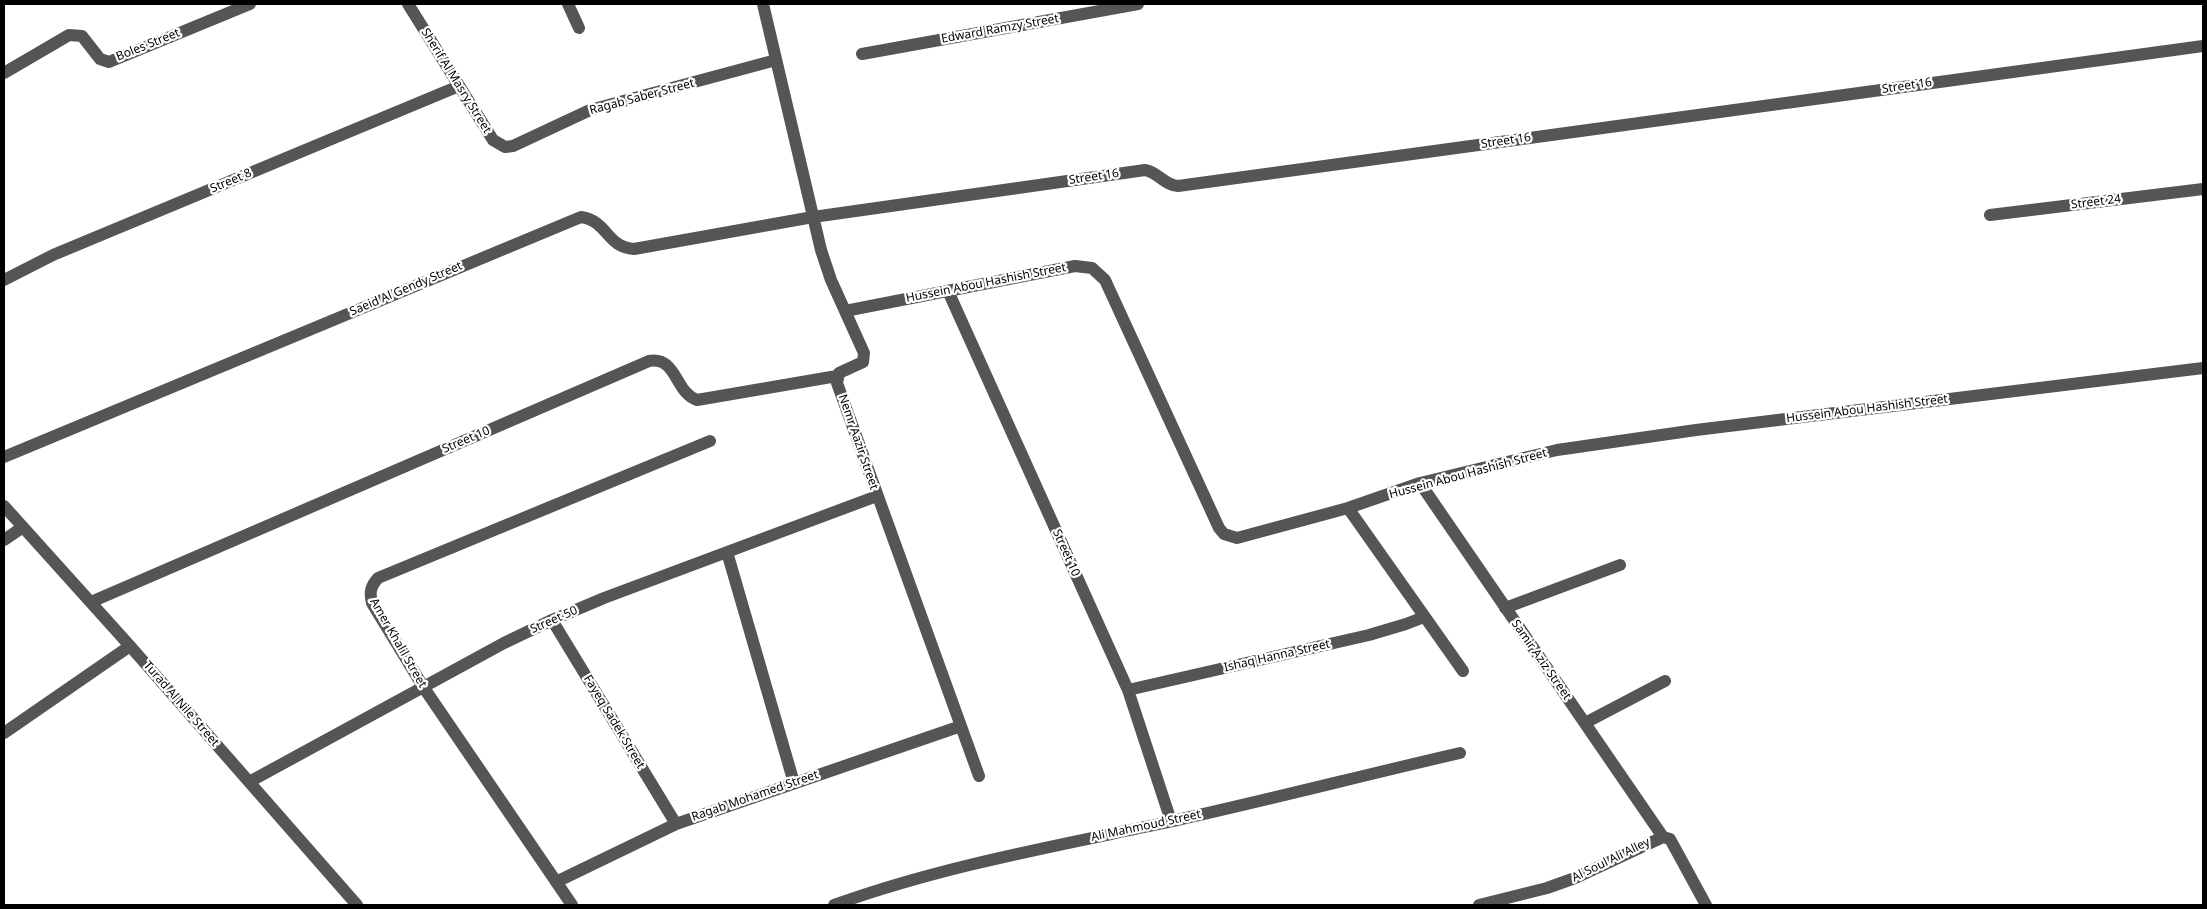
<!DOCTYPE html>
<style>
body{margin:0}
#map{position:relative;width:2207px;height:909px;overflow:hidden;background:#fff;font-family:"Noto Sans",sans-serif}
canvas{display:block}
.frame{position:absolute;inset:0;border:5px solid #000;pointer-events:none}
</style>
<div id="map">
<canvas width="2207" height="909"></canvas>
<div class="frame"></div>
</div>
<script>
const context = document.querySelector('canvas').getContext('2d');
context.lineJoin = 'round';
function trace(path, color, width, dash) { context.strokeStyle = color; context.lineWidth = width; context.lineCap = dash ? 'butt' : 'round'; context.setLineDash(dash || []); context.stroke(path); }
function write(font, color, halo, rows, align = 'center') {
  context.font = font + ' "Noto Sans",sans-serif'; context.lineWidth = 4.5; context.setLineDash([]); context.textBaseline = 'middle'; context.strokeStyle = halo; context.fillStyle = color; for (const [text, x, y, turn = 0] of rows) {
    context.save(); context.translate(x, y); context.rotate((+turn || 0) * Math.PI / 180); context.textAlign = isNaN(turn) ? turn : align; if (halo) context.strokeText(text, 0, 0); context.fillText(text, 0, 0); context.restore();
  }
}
const minor = new Path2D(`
 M408,4L493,140L505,147L513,146L590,110L776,60
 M568,4L579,28
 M763,4L821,250L831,280L864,353L863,362L839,373L837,383L979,776
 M862,54L1138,4
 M4,73L69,35L82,36L100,59L109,62L250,4
 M1990,215L2203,189
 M4,280L53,255L459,86
 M948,291L1128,690L1171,821
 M845,311L1075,266L1092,268L1105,280L1219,528L1224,534L1237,538L1348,508L1420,483L1557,450L1696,430L2203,368
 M4,457L581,217C608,221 606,247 634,249L813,217L1145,170C1158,172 1164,185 1178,186L2203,46
 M1420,483L1663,837
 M4,506L130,646L357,905
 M1348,508L1463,671
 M4,540L23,527
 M727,552L794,783
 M91,602L649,361C677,356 675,393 697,400L837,376
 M1505,608L1620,565
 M552,620L676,824
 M1128,690L1369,635L1406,624L1424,617
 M1585,723L1665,681
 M4,733L130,646
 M249,782L504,643L552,620L604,598L877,496
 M556,882L676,824L961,726
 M572,905L424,688L372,603C369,592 371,586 378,578L710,441
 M834,905C939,867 1050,847 1159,824C1260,802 1360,776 1460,753
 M1479,905L1547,888L1575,878L1663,837L1670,839L1706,905`);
const streetNames = [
 ["Edward Ramzy Street",1000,29,-10],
 ["Boles Street",148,45,-22],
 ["Sherif Al Masry Street",456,81,58],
 ["Street 16",1907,86,-8],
 ["Ragab Saber Street",642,97,-15],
 ["Street 16",1506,141,-8],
 ["Street 16",1094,177,-8],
 ["Street 8",231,181,-23],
 ["Street 24",2096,202,-7],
 ["Hussein Abou Hashish Street",986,283,-11],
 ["Saeid Al Gendy Street",406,289,-23],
 ["Hussein Abou Hashish Street",1867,409,-7],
 ["Street 10",466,440,-23],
 ["Nemr Aazir Street",858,442,71],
 ["Hussein Abou Hashish Street",1468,474,-15],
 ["Street 10",1066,553,66],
 ["Street 50",554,620,-24],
 ["Amer Khalil Street",398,643,60],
 ["Ishaq Hanna Street",1277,656,-13],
 ["Samir Aziz Street",1541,660,55],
 ["Turad Al Nile Street",181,704,49],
 ["Fayeq Sadek Street",614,722,59],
 ["Ragab Mohamed Street",755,796,-19],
 ["Ali Mahmoud Street",1146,826,-12],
 ["Al Soul Ali Alley",1611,860,-26]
];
trace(minor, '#555', 12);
write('12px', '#000', '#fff', streetNames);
</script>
